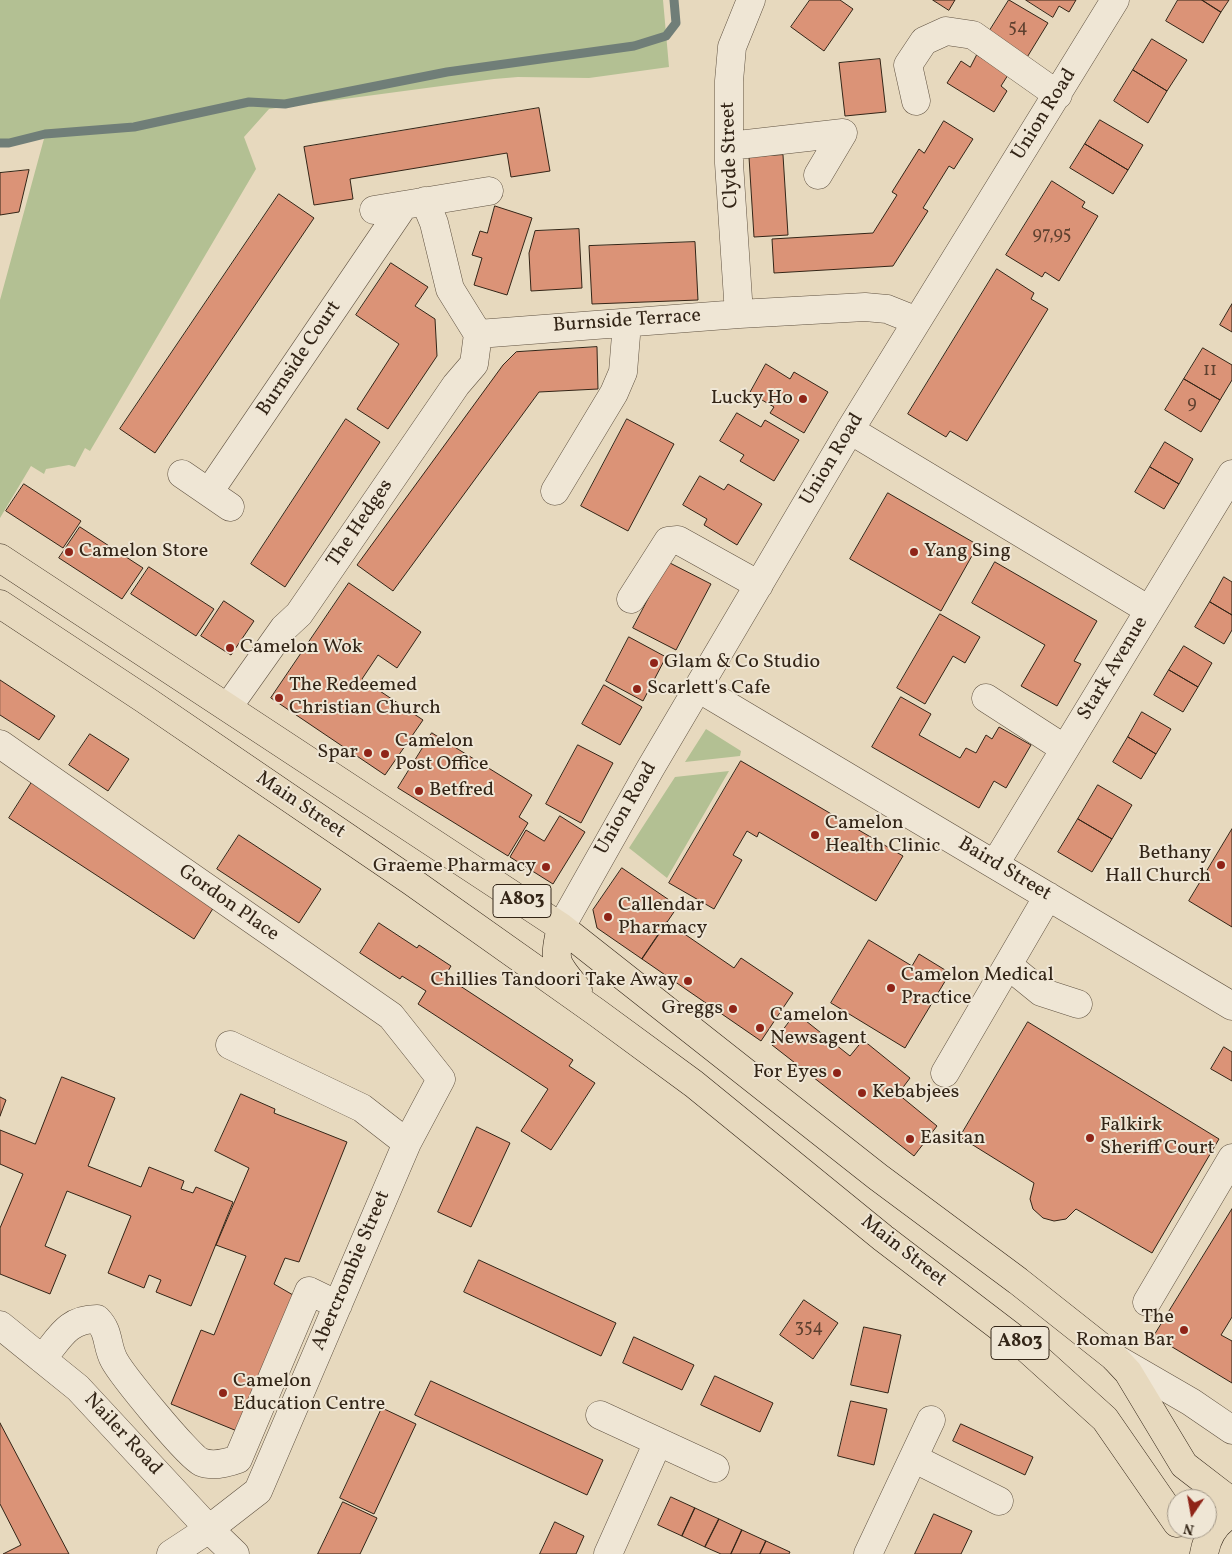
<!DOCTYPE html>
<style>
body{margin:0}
#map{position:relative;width:1232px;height:1554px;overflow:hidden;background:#e7d9be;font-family:Vollkorn,serif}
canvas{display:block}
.north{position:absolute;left:1167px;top:1489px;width:50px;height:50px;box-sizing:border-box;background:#efe6d5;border:1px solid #a49989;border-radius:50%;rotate:192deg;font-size:14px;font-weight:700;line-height:20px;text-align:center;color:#332517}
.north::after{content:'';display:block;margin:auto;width:18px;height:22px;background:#8f2418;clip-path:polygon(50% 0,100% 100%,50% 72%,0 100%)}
</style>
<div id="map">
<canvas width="1232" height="1554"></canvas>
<div class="north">N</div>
</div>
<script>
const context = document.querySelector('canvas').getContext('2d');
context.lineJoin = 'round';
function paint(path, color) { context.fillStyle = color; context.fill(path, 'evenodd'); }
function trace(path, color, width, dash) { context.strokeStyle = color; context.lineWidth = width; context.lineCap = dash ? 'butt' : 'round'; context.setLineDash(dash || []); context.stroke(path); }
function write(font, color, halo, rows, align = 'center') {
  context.font = font + ' Vollkorn,serif'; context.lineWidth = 4; context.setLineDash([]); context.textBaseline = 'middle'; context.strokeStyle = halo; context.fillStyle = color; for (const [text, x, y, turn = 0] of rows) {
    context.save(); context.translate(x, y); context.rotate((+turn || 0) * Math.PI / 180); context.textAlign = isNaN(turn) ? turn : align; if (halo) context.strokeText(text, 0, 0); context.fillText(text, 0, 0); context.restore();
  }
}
const green = new Path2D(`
 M0,0H663L669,67L589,78L518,77L494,79L269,109L244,137L256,169L90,451L85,448L75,467L69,465L46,469L44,474L31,466L0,518V300L45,135L9,143H0Z
 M706,729L741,751L740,756L685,762Z
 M729,771L667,878L629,848L675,777Z`);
const stream = new Path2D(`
 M0,143H9L45,134L134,127L249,102L285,104L447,72L634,46L666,36L676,23L674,0`);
const building = new Path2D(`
 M810,0H840L853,9L824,51L791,27Z
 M933,0H955L949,10Z
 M1009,0L1048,23L1026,59L987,35Z
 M1026,0H1076L1069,12L1059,6L1053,17Z
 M1178,0H1202L1221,12L1203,43L1166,21Z
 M1202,0H1229L1221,12Z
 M1152,39L1187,60L1167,91L1133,70Z
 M977,55L1008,75L1001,86L1007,91L994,112L947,83L961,61L970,67Z
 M880,59L886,112L845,116L839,63Z
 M1133,70L1167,91L1148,123L1114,101Z
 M539,108L550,171L511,177L507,153L350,179L353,199L314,205L304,147Z
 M1100,120L1143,145L1128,170L1085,144Z
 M944,121L973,139L954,169L949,166L923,208L928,211L893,266L774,273L772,239L873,233L897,195L892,192L919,149L924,153Z
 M1085,144L1128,170L1113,194L1070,168Z
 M783,155L788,235L754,237L749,157Z
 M29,170L19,212L0,215V173Z
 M1052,181L1085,202L1082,207L1098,216L1059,281L1045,272L1042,277L1006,255Z
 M279,194L314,218L155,453L120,429Z
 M495,206L532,218L507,295L474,285L482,258L472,255L480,231L487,233Z
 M579,229L582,288L531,291L529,253L535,231Z
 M695,242L698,300L592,304L589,246Z
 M391,263L428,287L415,306L435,319L437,356L388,429L357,409L399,344L356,315Z
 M997,269L1034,293L1031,299L1048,309L967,441L950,431L946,437L908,414Z
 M1232,304V332L1220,325Z
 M597,347L598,389L539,392L393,591L357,565L503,365L516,352Z
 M1203,348L1232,365V380L1220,400L1184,379Z
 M766,364L790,379L794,372L828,392L804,433L770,413L774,407L750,393Z
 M1184,379L1220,400L1201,432L1165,410Z
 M737,413L761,427L765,420L799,440L774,481L740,461L744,455L720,441Z
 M346,419L380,442L285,587L251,564Z
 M627,419L674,444L628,531L581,506Z
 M1165,442L1193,459L1179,484L1150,467Z
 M1150,467L1179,484L1164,509L1135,492Z
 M700,476L724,490L728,484L762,504L737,545L704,525L707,519L683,505Z
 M24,484L81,521L63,548L6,511Z
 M888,493L978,545L941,611L850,559Z
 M80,527L143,568L122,599L59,558Z
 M668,562L711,584L676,650L633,628Z
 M995,562L1097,621L1074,661L1081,664L1057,706L1021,686L1045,645L972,603Z
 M149,567L214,609L196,636L131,594Z
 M1224,577L1232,582V615L1210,602Z
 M349,583L421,632L397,668L378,655L362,679L423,720L385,775L271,698Z
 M224,601L254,621L231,655L201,636Z
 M1210,602L1232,615V630L1224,644L1195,627Z
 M940,614L980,637L965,663L953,656L925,704L897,688Z
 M629,637L666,657L643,701L606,681Z
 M1184,646L1212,663L1198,687L1169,670Z
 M1169,670L1198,687L1183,712L1154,695Z
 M0,680L55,716L39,740L0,715Z
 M604,685L642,707L620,745L582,724Z
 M901,697L931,714L919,735L960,758L966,748L976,753L986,735L992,739L999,727L1031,745L1006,788L994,781L979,808L872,747Z
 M1142,712L1171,729L1156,754L1128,737Z
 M432,733L532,795L519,817L528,823L508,856L398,788Z
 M90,734L129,759L108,791L69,765Z
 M1128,737L1156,754L1141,779L1113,762Z
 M578,745L613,763L581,823L546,804Z
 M741,761L903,856L876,901L759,832L757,837L747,831L733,855L742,860L714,909L669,883Z
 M32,782L217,902L194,939L9,818Z
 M1098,785L1132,805L1112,839L1078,819Z
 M560,816L585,832L553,884L510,857L526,830L544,841Z
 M1078,819L1112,839L1092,872L1058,852Z
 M1232,829V927L1189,901Z
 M239,835L321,889L299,923L217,869Z
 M622,868L678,906L642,959L597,928L593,910Z
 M667,922L734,968L741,958L793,993L761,1041L642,959Z
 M379,923L417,948L419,945L451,966L445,976L573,1060L569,1066L595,1083L551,1150L521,1131L548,1089L418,1004L426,991L402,976L400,979L360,953Z
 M869,940L912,966L919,954L950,973L905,1048L831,1003Z
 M796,1013L850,1056L863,1040L910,1078L898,1094L937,1126L914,1156L772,1045Z
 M1028,1022L1219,1139L1152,1253L1076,1209L1066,1219L1054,1221L1043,1218L1033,1209L1030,1199L1034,1183L960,1137Z
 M1224,1047L1232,1052V1081L1211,1069Z
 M62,1077L115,1098L88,1166L141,1187L149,1167L184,1181L181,1189L193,1193L196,1187L233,1202L191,1306L156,1292L161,1280L149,1275L144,1288L108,1273L131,1216L67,1191L45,1246L66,1255L50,1294L0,1274V1228L23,1174L0,1164V1130L35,1144Z
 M241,1094L275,1109L274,1113L347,1142L299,1262L285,1258L274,1284L293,1295L237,1431L171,1404L201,1330L214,1335L246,1256L216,1245L249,1168L215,1151Z
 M0,1097L6,1100L0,1116Z
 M477,1127L510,1143L471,1227L438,1212Z
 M1232,1209V1317L1221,1335L1232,1341V1383L1154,1336Z
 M479,1260L616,1323L601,1356L464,1292Z
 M804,1300L838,1323L813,1359L780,1335Z
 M864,1327L901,1335L888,1393L851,1385Z
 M634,1337L694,1365L682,1390L623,1363Z
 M715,1376L773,1403L760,1432L701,1405Z
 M431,1381L603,1460L587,1495L415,1415Z
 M851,1401L887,1409L874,1465L838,1456Z
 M382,1408L416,1424L374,1514L340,1498Z
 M0,1423L69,1554H3L21,1545L0,1504Z
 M961,1424L1033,1457L1025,1475L953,1441Z
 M671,1497L695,1508L682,1536L658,1525Z
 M343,1502L377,1518L360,1554H318Z
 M695,1508L719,1519L705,1547L682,1536Z
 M934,1514L972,1531L961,1554H915Z
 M719,1519L742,1530L731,1554H721L705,1547Z
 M555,1522L584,1536L576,1554H540Z
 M742,1530L766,1541L760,1554H731Z
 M766,1541L790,1552L789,1554H760Z`);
const minor = new Path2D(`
 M916,101L908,65L924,41L946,31L973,35L1058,95
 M729,146L843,133L818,175
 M425,201L434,223L450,289L478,334L739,314L865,307L887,309L917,321
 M374,210L489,191
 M739,314L729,163V81L732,47L751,0
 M850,430L1149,610
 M182,474L230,507
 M555,491L614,393L623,372L627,323
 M209,492L404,205
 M631,599L668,541L678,540L759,585
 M698,688L1232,1006
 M986,698L1065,749
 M228,707L284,628L299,614L456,385L474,364L478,334
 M0,744L391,1016L441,1079L407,1143L258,1491L209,1529L171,1554
 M995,864L1232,474
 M561,927L650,769L850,430L1115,0
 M1009,966L1041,992L1078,1004
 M230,1045L362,1108L407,1143
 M945,1073L1048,896
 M1147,1302L1232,1158
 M0,1325L78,1388L209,1529L235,1554
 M1115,1358L1191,1402L1232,1430
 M42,1359C60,1338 67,1319 97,1319C110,1332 106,1345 114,1360C122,1375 188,1456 201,1462C213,1467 227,1463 238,1459L309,1291L338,1305
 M600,1415L715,1468
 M913,1458L999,1501
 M608,1554L658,1442
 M868,1554L931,1420`);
const major = new Path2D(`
 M0,558L561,927L878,1177L1018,1281L1114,1357L1128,1372L1184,1465L1232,1502
 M0,604L144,699L411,881L596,1012L694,1084L883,1238L1023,1345L1105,1419L1177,1523
 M561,927C553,963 555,962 578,990
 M1204,1554C1207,1537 1216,1521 1232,1514`);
const markers = [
 [803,399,5,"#8f2418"],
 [69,552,5,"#8f2418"],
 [914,552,5,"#8f2418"],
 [230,648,5,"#8f2418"],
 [654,663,5,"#8f2418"],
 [637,689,5,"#8f2418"],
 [279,698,5,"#8f2418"],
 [368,753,5,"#8f2418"],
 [385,754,5,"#8f2418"],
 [419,791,5,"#8f2418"],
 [815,835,5,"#8f2418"],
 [1221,865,5,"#8f2418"],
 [546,867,5,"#8f2418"],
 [608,917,5,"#8f2418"],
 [688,981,5,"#8f2418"],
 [891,988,5,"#8f2418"],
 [733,1009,5,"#8f2418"],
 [760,1028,5,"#8f2418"],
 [837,1073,5,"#8f2418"],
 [862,1093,5,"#8f2418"],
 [1090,1138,5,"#8f2418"],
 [910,1139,5,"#8f2418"],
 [1184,1330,5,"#8f2418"],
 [223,1393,5,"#8f2418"]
];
const numberNames = [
 ["54",1018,29],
 ["97,95",1052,236],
 ["11",1210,372],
 ["9",1192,405],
 ["354",809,1329]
];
const shields = [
 [522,901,58],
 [1020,1343,58]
];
const shieldNames = [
 ["A803",522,901],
 ["A803",1020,1343]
];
const streetNames = [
 ["Union Road",1045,115,-58],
 ["Clyde Street",731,155,-92],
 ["Burnside Terrace",627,322,-4],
 ["Burnside Court",300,359,-56],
 ["Union Road",833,460,-59],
 ["The Hedges",361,524,-56],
 ["Stark Avenue",1114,669,-59],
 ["Main Street",300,806,34],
 ["Union Road",627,809,-60],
 ["Baird Street",1004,870,31],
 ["Gordon Place",228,904,35],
 ["Main Street",903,1252,38],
 ["Abercrombie Street",352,1271,-67],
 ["Nailer Road",122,1435,47]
];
const poiNames = [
 ["Lucky Ho",793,399,"right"],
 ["Camelon Store",79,552],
 ["Yang Sing",924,552],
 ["Camelon Wok",240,648],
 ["Glam & Co Studio",664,663],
 ["The Redeemed",289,686],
 ["Christian Church",289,709],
 ["Scarlett's Cafe",647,689],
 ["Camelon",395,742],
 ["Post Office",395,765],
 ["Spar",358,753,"right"],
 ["Betfred",429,791],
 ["Camelon",825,824],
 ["Health Clinic",825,847],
 ["Bethany",1211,854,"right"],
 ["Hall Church",1211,877,"right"],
 ["Graeme Pharmacy",536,867,"right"],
 ["Callendar",618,906],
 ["Pharmacy",618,929],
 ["Camelon Medical",901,976],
 ["Practice",901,999],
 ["Chillies Tandoori Take Away",678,981,"right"],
 ["Greggs",723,1009,"right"],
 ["Camelon",770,1016],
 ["Newsagent",770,1039],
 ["For Eyes",827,1073,"right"],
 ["Kebabjees",872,1093],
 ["Falkirk",1100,1126],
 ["Sheriff Court",1100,1149],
 ["Easitan",920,1139],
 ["The",1174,1318,"right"],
 ["Roman Bar",1174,1341,"right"],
 ["Camelon",233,1382],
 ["Education Centre",233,1405]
];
paint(green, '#b3c093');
trace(stream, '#707e78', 9);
paint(building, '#db9377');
trace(building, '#332517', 1);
trace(minor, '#605241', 29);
trace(major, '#332517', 29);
trace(minor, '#efe6d5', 28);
trace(major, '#e7d9be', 28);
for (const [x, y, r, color] of markers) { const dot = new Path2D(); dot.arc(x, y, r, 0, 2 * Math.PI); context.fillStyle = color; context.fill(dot); trace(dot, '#efe6d5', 2); }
write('18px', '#5d402f', null, numberNames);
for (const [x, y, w] of shields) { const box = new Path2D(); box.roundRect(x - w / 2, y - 16.5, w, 33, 4); context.fillStyle = '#efe6d5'; context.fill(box); trace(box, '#332517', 1); }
write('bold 19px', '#332517', null, shieldNames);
write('20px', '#332517', '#efe6d5', streetNames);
write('20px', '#332517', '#efe6d5', poiNames, 'left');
</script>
